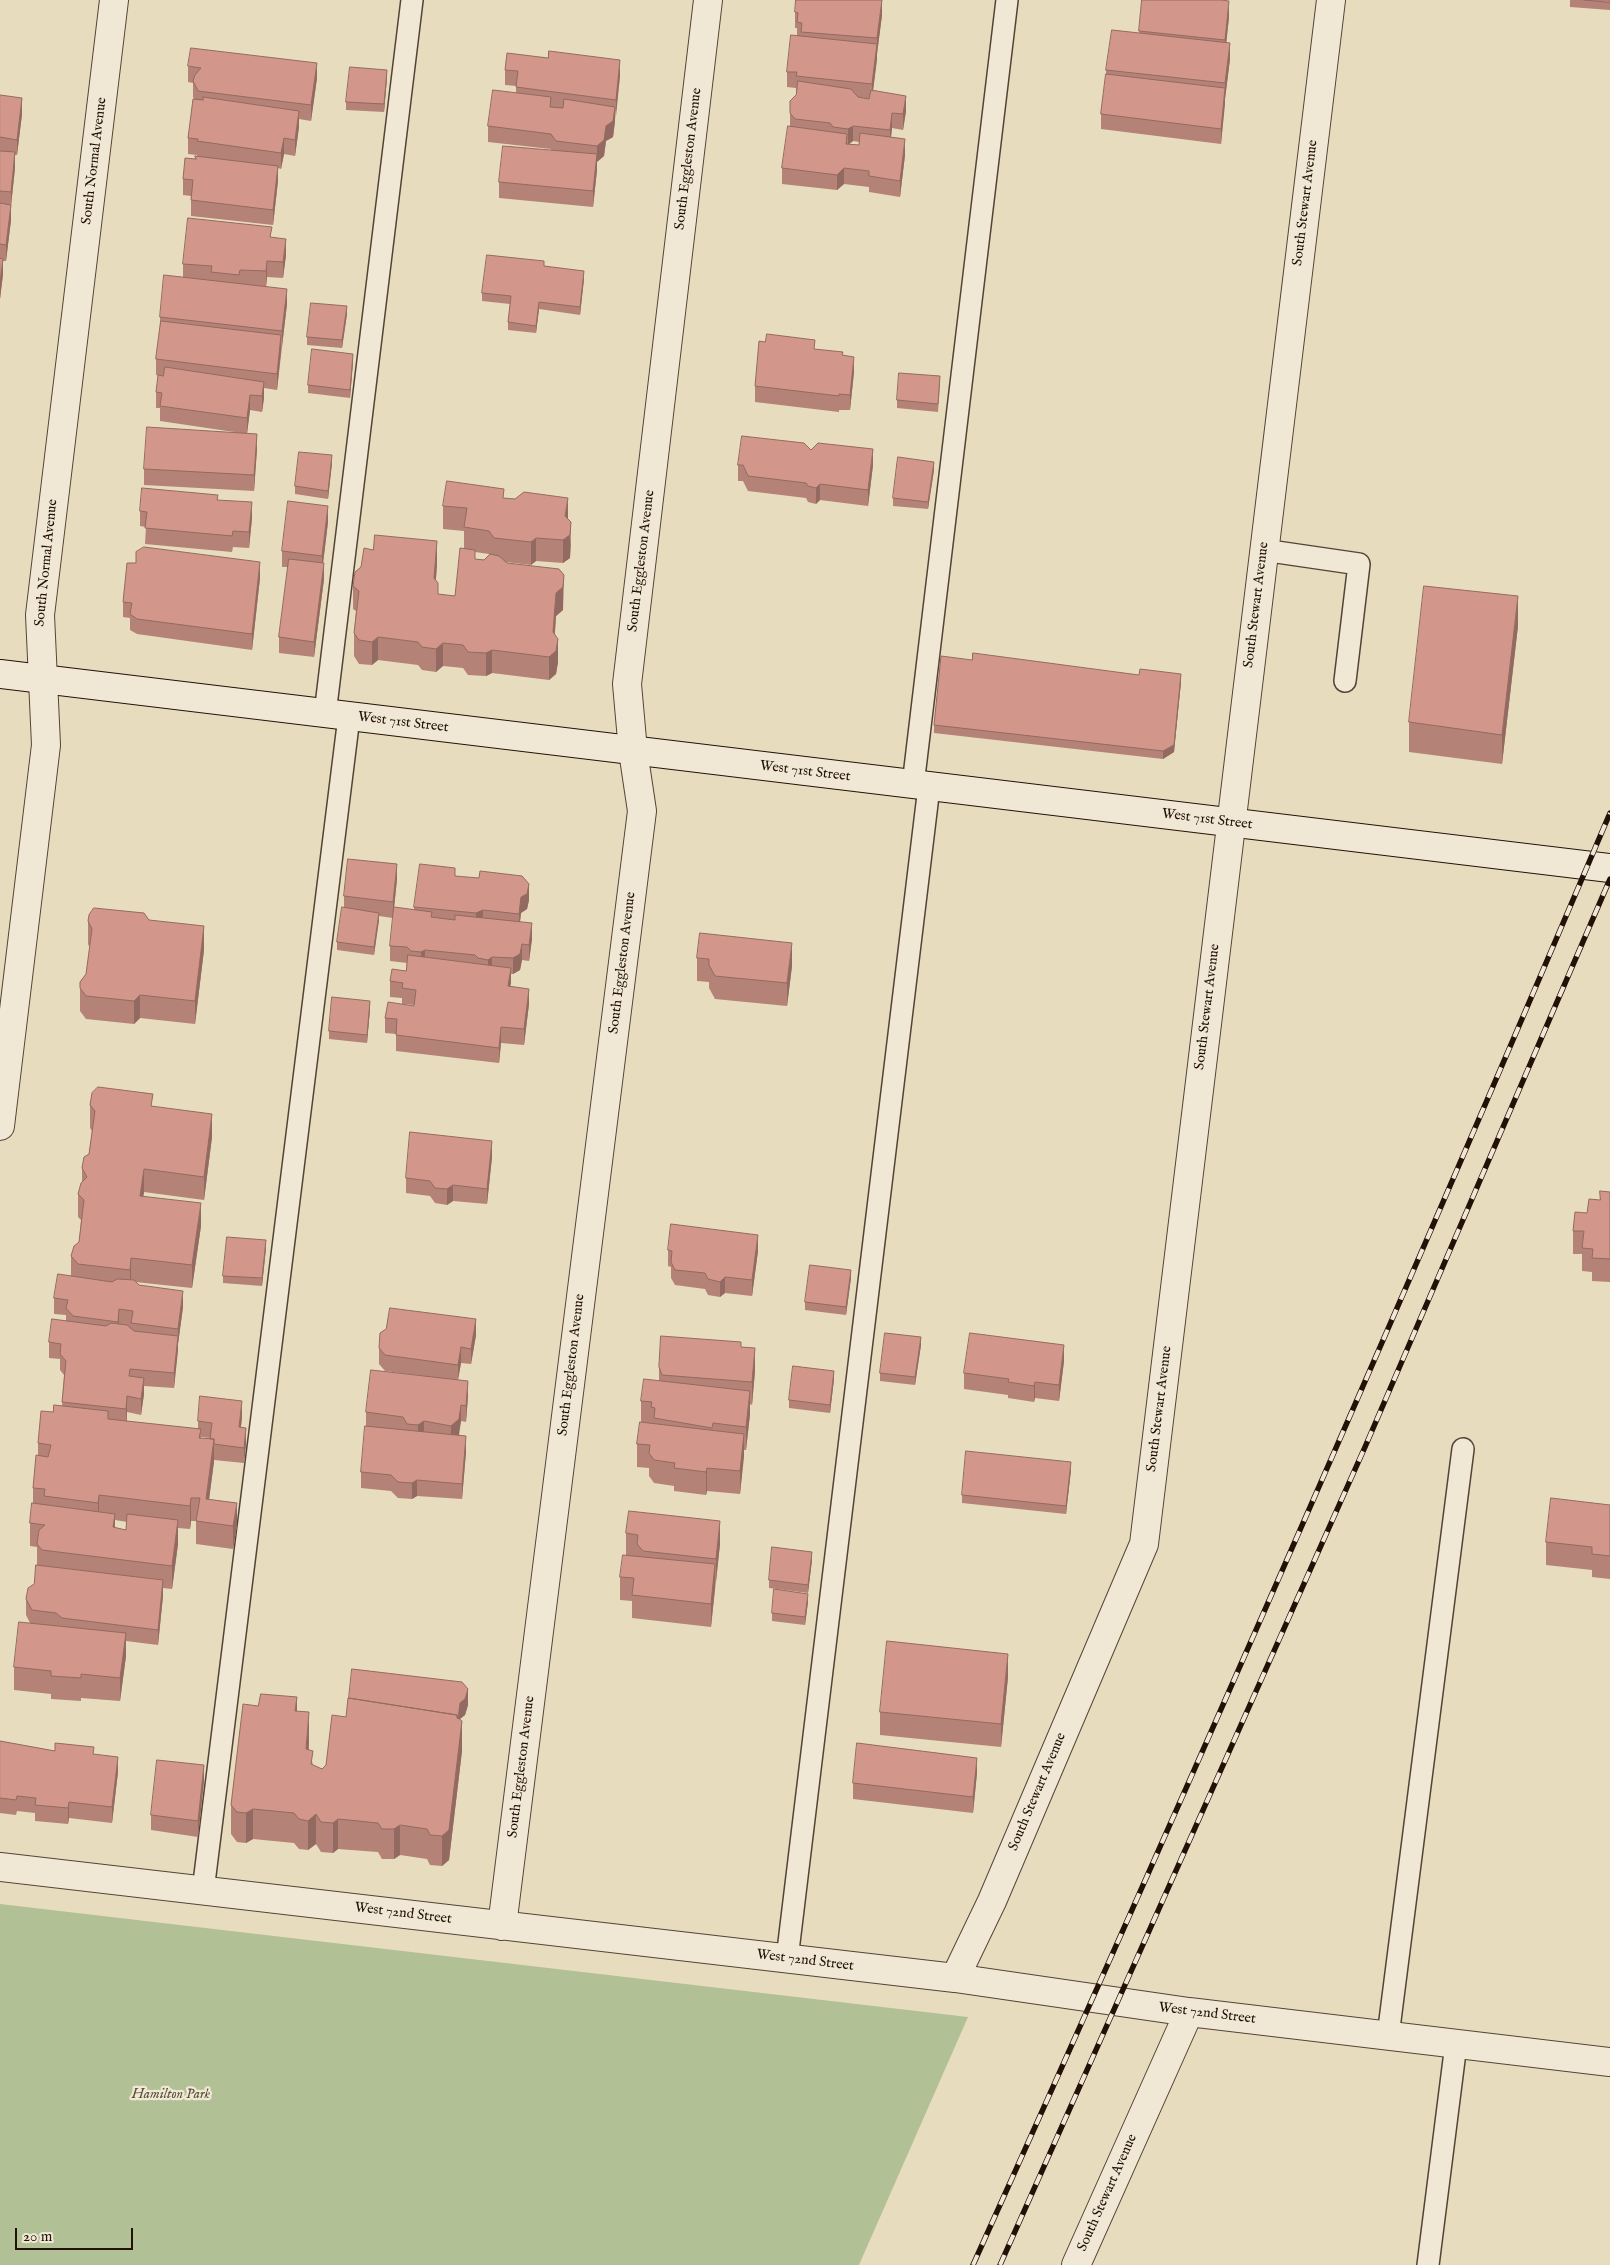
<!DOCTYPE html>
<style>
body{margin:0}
#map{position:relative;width:1610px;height:2265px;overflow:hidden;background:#e8dcbf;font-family:"IM FELL English",serif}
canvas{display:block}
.scale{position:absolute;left:15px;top:2228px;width:118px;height:22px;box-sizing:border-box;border:2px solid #231108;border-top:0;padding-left:6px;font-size:15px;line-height:18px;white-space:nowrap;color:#231108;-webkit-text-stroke:4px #f0e8d5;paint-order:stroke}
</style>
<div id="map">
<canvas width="1610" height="2265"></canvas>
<div class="scale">20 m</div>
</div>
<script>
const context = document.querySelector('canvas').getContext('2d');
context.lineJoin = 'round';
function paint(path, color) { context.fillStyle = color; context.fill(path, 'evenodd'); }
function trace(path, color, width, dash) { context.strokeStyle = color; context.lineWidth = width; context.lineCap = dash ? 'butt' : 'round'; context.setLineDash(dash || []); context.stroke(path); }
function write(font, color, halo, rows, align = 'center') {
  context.font = font + ' "IM FELL English",serif'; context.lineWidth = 4.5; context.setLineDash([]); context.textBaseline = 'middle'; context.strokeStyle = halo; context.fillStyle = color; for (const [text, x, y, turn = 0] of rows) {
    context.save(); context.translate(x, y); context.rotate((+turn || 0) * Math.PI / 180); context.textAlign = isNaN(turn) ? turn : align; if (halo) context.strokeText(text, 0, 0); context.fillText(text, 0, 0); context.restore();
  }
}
const green = new Path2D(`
 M0,1904L968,2017L859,2265H0Z`);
const service = new Path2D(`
 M1263,550L1359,564L1345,681
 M325,714L412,0
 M913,785L1007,0
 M203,1891L349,717
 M787,1959L929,787
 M1388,2036L1463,1449
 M1428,2265L1456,2044`);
const minor = new Path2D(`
 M0,1126L46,745L40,615L114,0
 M0,1867L955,1978L1189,2012L1610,2062
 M502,1926L642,811L633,751L627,684L708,0
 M955,1978L992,1901L1144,1544L1331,0
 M1076,2265L1189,2012`);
const secondary = new Path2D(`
 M0,674L1610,868`);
const rail = new Path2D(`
 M973,2265C1190,1783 1403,1300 1610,813
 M1000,2265L1365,1447L1610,879`);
const wall = new Path2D(`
 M1142,0L1229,17L1226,43L1230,59L1225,99L1221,144L1101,129V114L1106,77V70L1139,33Z
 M1570,0H1610V10L1570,7Z
 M795,12L882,15L877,54L873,90L906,111L903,130L892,128L891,137L905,155L900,197L869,192V187L844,184L837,190L782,184V168L790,126V101L796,95V88L787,87V72L797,36V28H795ZM853,141L859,142V145L849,144Z
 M188,66L317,78L311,121L299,119V127L295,156L284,154L281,169L278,168V181L273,225L191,216V196L183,195V179L195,159V156H197V155L188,154V138L194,99L193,97V83L188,82Z
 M505,70L620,76L613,137L606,141L604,156L597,162V170L593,207L499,198V182L551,150V149L488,142V126L516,93V86L505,85Z
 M387,78L384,112L346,110V102Z
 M0,95L22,114L17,155H15V168L11,206V220L6,261H3V274L0,299Z
 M272,237L286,255L283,278L267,277L266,286L287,304L277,390L264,388V398L262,412L250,410L247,433L257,449L254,491L144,485V469L234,432L160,421V408H156V392L163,376L156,375V359L160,328V317L183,277V264Z
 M544,266L584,279L580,315L539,309L536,333L508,330V322L510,304L482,301V293Z
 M347,314L342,348L307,345V337Z
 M815,349L843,355L854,372L850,410H839V412L755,402V386Z
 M353,362L350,398L308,393V385Z
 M940,384L938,412L897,408V400Z
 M811,450L873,465L868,506L820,500L816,504L808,502L806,498L748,491L743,481H738V465Z
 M332,463L328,499L295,494V486Z
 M934,470L928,509L893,506V498Z
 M504,498L568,519L571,545L570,558L563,563L536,561L531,565L506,562L563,610L556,616L555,634L558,662L556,674L549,680L492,673L486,676L468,675L463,668L443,666L436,672L422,670L418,665L378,660L372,665L359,664L354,656V633L356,611L353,609V586L437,564L436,580L438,594L455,596L464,548V531L443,529V506ZM475,552L489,554V555L484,560L475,559Z
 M218,500L252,518L249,548L233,547L232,552L145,544L146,527L140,526V511Z
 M328,522L323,563L324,579L314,657L279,653V637L288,567H282V551Z
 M260,578L252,650L137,634L130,630V618L123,617V602Z
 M1518,626L1502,764L1409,752V722Z
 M1181,682L1174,752L1163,759L934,733V725Z
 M455,876L529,900L527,909L521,913L520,922L532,939L529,961L522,960L520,970L513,974H511L510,986L529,1004L524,1045L501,1043L499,1063L396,1051V1034L385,1033V1018L414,1006L415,1005L402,1004V998L390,997V981L406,971L407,963L390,961V946L414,910V907Z
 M397,879L393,918L379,916L374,955L337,950V942L344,907V896Z
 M149,920L204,950L195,1024L140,1018L134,1024L86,1019L80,1011V982L86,974L90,948L88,944V921Z
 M697,958L792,966L787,1006L715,999L709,988V982L697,981Z
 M370,1009L367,1043L329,1039V1031Z
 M90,1105L153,1106L212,1137L204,1200L144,1192L143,1196L201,1226L192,1288L135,1282L139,1285L183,1307L178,1344L174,1388L144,1386V1394L141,1415L127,1412V1421L198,1429V1421L242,1417L241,1427L246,1444L244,1463L214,1460L209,1500L237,1526L233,1549L196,1544V1521H191L190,1529L178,1528V1544L172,1589L163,1588V1596L158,1645L126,1641V1656L120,1701L81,1698V1701L51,1699V1694L14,1690V1667L30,1623L26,1615V1599L34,1584L37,1565V1547L30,1546V1523L33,1503V1488L38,1455V1443L53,1412L62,1406L64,1375L60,1370V1359L49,1358V1342L66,1321V1315L54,1314V1298L71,1276V1256L79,1242L81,1220L78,1217V1194L82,1182V1168L89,1154L92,1131L90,1128ZM201,1437L210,1438V1439L201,1438ZM115,1520L127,1522L126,1530L115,1528Z
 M492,1157L487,1204L453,1201L447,1205L435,1203L430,1196L406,1193V1178Z
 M1610,1192V1282L1592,1281V1272L1582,1271V1254H1573V1231L1587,1213L1600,1200Z
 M266,1248L262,1286L223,1283V1276Z
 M668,1250L758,1251L752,1296L725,1293L720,1297L708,1295L705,1289L675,1285L671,1278V1267L668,1266Z
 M851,1278L846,1315L805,1310V1302Z
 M476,1335L471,1364L461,1363L458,1379L468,1396L466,1422L461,1421L458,1435L466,1452L462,1499L417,1496L412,1499L398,1498L391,1491L361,1488V1472L366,1427V1412L423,1376L385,1371L379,1364V1348Z
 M921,1345L915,1385L880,1381V1373Z
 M741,1347L755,1371L752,1405L750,1404V1414L746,1450H744L740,1494L707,1491L706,1495L674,1491V1486L654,1483L649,1476V1468L637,1467V1444L641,1422V1401L659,1381V1367Z
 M1064,1361L1059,1401L1035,1398L1034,1402L1008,1398V1395L964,1389V1373Z
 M834,1379L830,1413L789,1408V1400Z
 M1071,1470L1066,1514L962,1503V1495Z
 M1610,1505V1579L1592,1577V1570L1546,1565V1542Z
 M626,1533L720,1544L711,1627L632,1618V1601L620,1600V1577L626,1556Z
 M812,1560L808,1593L769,1588V1580Z
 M808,1602L805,1625L772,1621V1613Z
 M1008,1677L1001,1747L880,1735V1712Z
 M468,1705L465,1715L460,1719L462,1751L449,1860L442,1866L430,1865L427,1859L400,1855L394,1859H382L378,1852L338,1849L333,1853L321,1852L316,1844L308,1850L299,1849L294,1843L253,1839L246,1843L237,1842L231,1834V1805L297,1711L309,1742V1750L313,1765L322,1769L326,1765L346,1717Z
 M0,1741L55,1751L94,1754L118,1772L112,1823L69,1818L68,1824L35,1821V1813L17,1811L16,1815L0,1813Z
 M977,1773L973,1813L853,1799V1783Z
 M204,1781L198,1837L151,1830V1815Z`);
const shadedWall = new Path2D(`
 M882,0V15L877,54V38Z
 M1229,1V17L1225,56V40Z
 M1230,43V59L1225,99V83Z
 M877,44V60L872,99V84Z
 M620,60V76L616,116V100Z
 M317,63V78L311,121V105Z
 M387,70V78L384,112V104Z
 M1225,88V104L1221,144V129Z
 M906,96V111L903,130V114Z
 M22,98V114L17,155V140Z
 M615,107V122L613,137L606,141L604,156L597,162V146Z
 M299,111V127L295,156V140Z
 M892,113V128L890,146V130Z
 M853,126V141L848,145V129Z
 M284,138V154L281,169V153Z
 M905,139V155L900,197V181Z
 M15,152V168L11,206V220L6,261V245L11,206V192Z
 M597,154V170L593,207V191Z
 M278,166V181L273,225V210Z
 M844,168V184L837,190V175Z
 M286,239V255L283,278V262Z
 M3,259V274L0,299V283Z
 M267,261V277L266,287V271Z
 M584,271V279L580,315V307Z
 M287,289V304L282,346V331Z
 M539,302V309L536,333V326Z
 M347,306V314L342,348V340Z
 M281,335V351L277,390V374Z
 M353,354V362L350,398V390Z
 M854,357V372L850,410V395Z
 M264,382V398L262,412V396Z
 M250,395V410L247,434V418Z
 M257,434V449L254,491V475Z
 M873,449V465L868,506V490Z
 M332,455V463L328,499V491Z
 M934,462V470L928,509V502Z
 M820,484V500L816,504V488Z
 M568,498V521L571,522L570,558L563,563V540L565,516Z
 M252,502V518L249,548V532Z
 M328,506V522L322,572V556Z
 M536,538V561L531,565V542Z
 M437,541V564L434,601V578Z
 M260,562V578L252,650V634Z
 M324,563V579L314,657V642Z
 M564,575L563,610L556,616L553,654L558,639V662L556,674L549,680V657L553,632L556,593Z
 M1518,596V626L1502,764V735Z
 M378,637V660L372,665V642Z
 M443,643V666L436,672V649Z
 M492,650V673L486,676V653Z
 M1181,674V682L1174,752L1163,759V751Z
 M397,864V879L393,918V902Z
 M529,884V900L527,909L521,913L519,930V914L521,897Z
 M483,910V926L476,929V913Z
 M379,913V921L374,955V947Z
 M532,923V939L529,961V945Z
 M204,926V950L195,1024V1001Z
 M792,943V966L787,1006V983Z
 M522,944V960L520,970L513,974V958Z
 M425,950V965L421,968V952Z
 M492,957V973L488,976V960Z
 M511,968V983L508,1001V986Z
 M529,989V1004L524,1045V1029Z
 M140,995V1018L134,1024V1001Z
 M370,1001V1009L367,1043V1035Z
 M501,1027V1043L499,1063V1048Z
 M212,1114V1137L204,1200V1177Z
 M492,1141V1157L487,1204V1189Z
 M144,1169V1192L140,1219V1196Z
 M453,1185V1201L447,1205V1189Z
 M201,1203V1226L192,1288V1265Z
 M758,1235V1251L752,1296V1280Z
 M266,1240V1248L262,1286V1278Z
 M131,1258V1281L130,1293V1270Z
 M851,1270V1278L846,1315V1307Z
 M725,1277V1293L720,1297V1282Z
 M183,1291V1307L178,1344V1329Z
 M119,1309V1325L118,1338V1322Z
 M476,1319V1335L471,1364V1349Z
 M178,1336V1351L174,1388V1373Z
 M921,1337V1345L915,1385V1377Z
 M1064,1345V1361L1059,1401V1385Z
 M461,1347V1363L458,1380V1365Z
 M755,1348V1371L752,1405V1382Z
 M834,1371V1379L830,1413V1405Z
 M144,1378V1394L141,1415V1399Z
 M468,1381V1396L466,1422V1406Z
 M1035,1382V1398L1034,1402V1386Z
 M750,1391V1414L746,1450V1427Z
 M127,1396V1412L126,1425V1409Z
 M242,1401V1417L239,1443V1427Z
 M461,1405V1421L459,1435L451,1442V1426Z
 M424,1421V1437L418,1441V1425Z
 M246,1428V1444L244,1463V1448Z
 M744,1434V1457L740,1494V1471Z
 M466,1436V1452L462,1499V1484Z
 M214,1439V1462L206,1522V1499Z
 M1071,1462V1470L1066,1514V1506Z
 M707,1468V1491L706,1495V1472Z
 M417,1480V1496L412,1499V1483Z
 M99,1495V1518L98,1526V1503Z
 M191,1498V1521L190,1529V1506Z
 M237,1503V1526L233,1549V1526Z
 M115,1514V1537L113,1527Z
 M178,1520V1544L172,1589V1566Z
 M720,1521V1544L716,1582V1559Z
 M812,1552V1560L808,1593V1585Z
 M715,1564V1587L711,1627V1604Z
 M163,1580V1596L158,1645V1630Z
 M808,1594V1602L805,1625V1617Z
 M126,1633V1656L120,1701V1678Z
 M1008,1654V1677L1001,1747V1724Z
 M468,1689V1705L465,1715L460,1719L457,1747V1717L460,1703Z
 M297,1697V1727L295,1711Z
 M309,1712V1742L306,1778V1749Z
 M462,1721V1751L449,1860L442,1866V1836Z
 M118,1757V1772L112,1823V1807Z
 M977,1758V1773L973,1813V1797Z
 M204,1765V1781L198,1837V1821Z
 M69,1802V1818L68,1824V1808Z
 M253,1809V1839L246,1843V1813Z
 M316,1814V1844L308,1850V1821Z
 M338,1819V1849L333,1853V1823Z
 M400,1825V1855L394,1859V1829Z`);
const building = new Path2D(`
 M796,0H882L877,38L801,32L802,23L797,22L798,13L795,12Z
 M1142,0H1221L1229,1L1225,40L1139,31Z
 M1584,0H1610V2Z
 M1112,30L1230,43L1225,83L1106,70Z
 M791,35L877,44L872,84L796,76L797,72H787Z
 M191,48L317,63L311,105L198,91L193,81L195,75L201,68L188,66Z
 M549,51L620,60L616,100L516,87L518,71L505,70L507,53L548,58Z
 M350,67L387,70L384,104L346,102Z
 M1106,74L1225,88L1221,129L1101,114Z
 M798,81L851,89L858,97L869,99L871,90L906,96L903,114L892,113L890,130L853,126L848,129L833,127L830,123L795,119L790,113V101L796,95Z
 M493,90L551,97L550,107L563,108L564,99L615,107L613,121L606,126L604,140L597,146L556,141L551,134L488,126Z
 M0,95L22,98L17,140L0,137Z
 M203,97L299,111L295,140L284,138L281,153L197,141L198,139L188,138L193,99L203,100Z
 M788,126L847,134L846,144L859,145L860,133L905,139L900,181L869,176V171L844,168L837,175L782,168Z
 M503,146L597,154L593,191L499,182Z
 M0,151L15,152L11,192L0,191Z
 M195,156L278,166L273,210L191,200L193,180L183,179L185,158L196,159Z
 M0,203L11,205L6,245L0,244Z
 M188,218L272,227L270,237L286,239L283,262L267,261L266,271L240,270L239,275L211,272L212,266L183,264Z
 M487,255L544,261V266L584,271L580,307L539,302L536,326L508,322L511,296L482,293Z
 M0,258L3,259L0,283Z
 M164,275L287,289L282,331L160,317Z
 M311,303L347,306L342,340L307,337Z
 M161,321L281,335L277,374L156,359Z
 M767,334L815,340L814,349L843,352L842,355L854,357L850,395L839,394V396L755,386L759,341L765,342Z
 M312,349L353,354L350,390L308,385Z
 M165,367L264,382L262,396L250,395L247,418L160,406L162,393L156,392L158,375L163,376Z
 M899,373L940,376L938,404L897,400Z
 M147,427L257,434L254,475L144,469Z
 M742,436L804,443L811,450L818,443L873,449L868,490L820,484L816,488L808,486L806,483L748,476L743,465H738Z
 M299,452L332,455L328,491L295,486Z
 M898,457L934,462L928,502L893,498Z
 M447,481L504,489L503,498L515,499L524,492L568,498L565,516L571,522L570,535L563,540L536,538L531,542L494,538L489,531L464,527L467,508L443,506Z
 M142,488L218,495L217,500L252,502L249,532L233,531L232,536L145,528L147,512L140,511Z
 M288,501L328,506L322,556L282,551Z
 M375,535L437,541L434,578L438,583V594L455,596L460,548L475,550V559L484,560L490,554L499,556L507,563L559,569L564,575L563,587L556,593L553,632L558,639L556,651L549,657L492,650L486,653L468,652L463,645L443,643L436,649L422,647L418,642L378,637L372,642L359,640L354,633L359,591L353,586L355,572L361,567L364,548L373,550Z
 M144,547L260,562L252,634L137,619L130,614L132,603L123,602L127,563H136V552Z
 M289,559L324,563L314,642L279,637Z
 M1424,586L1518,596L1502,735L1409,722Z
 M973,653L1139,675L1140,669L1181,674L1174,745L1163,751L934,725L941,656L972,660Z
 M348,859L397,864L393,902L344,896Z
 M420,864L455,868V876L479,878L480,871L522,876L529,884L527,894L521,897L519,914L483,910L476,913L414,907Z
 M342,907L379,913L374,947L337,942Z
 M394,907L432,912L431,917L455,920V915L532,923L529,945L522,944L520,954L513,958L492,957L488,960L478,958L475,955L425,950L421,952L411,951L407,947L390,946Z
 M94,908L144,913L149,920L204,926L195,1001L140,995L134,1001L86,996L80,988V982L86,974L92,929L88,921L89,915Z
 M700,933L792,943L787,983L715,976L709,965V959L697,958Z
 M408,955L511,968L508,986L529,989L524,1029L501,1027L499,1048L396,1035L397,1019L385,1018L388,1002L414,1006L416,990L402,988L403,983L390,981L392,969L406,971Z
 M332,997L370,1001L367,1035L329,1031Z
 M98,1087L153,1094L151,1106L212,1114L204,1177L144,1169L140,1196L201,1203L192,1265L131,1258L130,1270L78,1264L71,1256L74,1246L79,1242L84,1200L78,1194L81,1183L87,1177L82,1168L84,1157L89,1154L95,1111L90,1105L92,1093Z
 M410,1132L492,1141L487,1189L453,1185L447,1189L435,1188L430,1181L406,1178Z
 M1600,1191L1610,1192V1259L1592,1258L1593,1249L1582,1248L1584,1231H1573L1575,1212L1587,1213L1589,1199L1600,1200Z
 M671,1224L758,1235L752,1280L725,1277L720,1282L708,1279L705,1273L675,1270L671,1262L672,1251L668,1250Z
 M227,1237L266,1240L262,1278L223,1276Z
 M810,1265L851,1270L846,1307L805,1302Z
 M58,1274L112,1282L117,1279L134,1280L139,1285L183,1291L178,1329L131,1323L133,1311L119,1309L118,1322L73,1316L66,1308L68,1300L54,1298Z
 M390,1308L476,1319L471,1349L461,1347L458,1365L385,1355L379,1348L380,1333L386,1329Z
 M52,1319L106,1326L111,1323L127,1325L134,1331L178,1336L174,1373L130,1369L129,1376L144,1378L141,1399L127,1396L126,1409L62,1402L66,1361L60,1354L61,1344L49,1342Z
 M885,1333L921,1337L915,1377L880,1373Z
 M970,1333L1064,1345L1059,1385L1035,1382L1034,1386L1008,1382L1009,1379L964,1373Z
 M661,1336L741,1342V1347L755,1348L752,1382L662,1375L659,1367Z
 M793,1366L834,1371L830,1405L789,1400Z
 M371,1370L468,1381L466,1406L461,1405L459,1419L451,1426L424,1421L418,1425L407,1424L403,1417L366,1412Z
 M644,1379L750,1391L746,1427L713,1423L712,1428L654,1418L655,1408L651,1407L652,1402L641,1401Z
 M200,1396L242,1401L239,1427L246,1428L244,1448L214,1444V1439H210L212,1423L198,1421Z
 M54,1405L108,1411V1419L201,1429L199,1438L214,1439L206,1499L237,1503L233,1526L196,1521L200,1498H191L190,1506L99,1495L98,1503L44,1496L45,1489L33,1488L36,1455L48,1457L51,1445L38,1443L41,1411L53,1412Z
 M640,1422L744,1434L740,1471L707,1468L706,1472L674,1468L675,1463L654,1460L649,1453L650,1445L637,1444Z
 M365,1426L466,1436L462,1484L417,1480L412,1483L398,1482L391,1475L361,1472Z
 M966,1451L1071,1462L1066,1506L962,1495Z
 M1551,1498L1610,1505V1556L1592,1554V1547L1546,1542Z
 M32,1503L115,1514L113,1527L126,1530L127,1514L178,1520L172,1566L42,1550L37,1544L39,1530L45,1525L30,1523Z
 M629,1511L720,1521L716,1559L643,1551L637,1544L638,1535L626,1533Z
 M772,1547L812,1552L808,1585L769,1580Z
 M623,1555L715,1564L711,1604L632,1595L634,1578L620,1577Z
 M36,1565L163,1580L158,1630L62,1618L56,1613L32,1610L26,1599L28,1588L34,1584Z
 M774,1589L808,1594L805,1617L772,1613Z
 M19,1622L126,1633L120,1678L81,1674V1678L51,1676V1671L14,1667Z
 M887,1641L1008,1654L1001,1724L880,1712Z
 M352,1669L462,1682L468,1689L465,1699L460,1703L458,1719L457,1718V1715L349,1698Z
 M261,1694L297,1697L295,1711L309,1712L306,1749L313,1751L311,1764L322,1769L326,1765L332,1715L346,1717L348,1698L457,1715V1717L462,1721L449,1830L442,1836L430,1835L427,1829L400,1825L394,1829H382L378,1823L338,1819L333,1823L321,1822L316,1814L308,1821L299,1819L294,1813L253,1809L246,1813L237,1812L231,1805L243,1704L258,1706Z
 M0,1741L55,1751V1743L94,1747L93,1754L118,1757L112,1807L69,1802L68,1808L35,1805L36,1798L17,1796L16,1800L0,1798Z
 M857,1743L977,1758L973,1797L853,1783Z
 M157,1760L204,1765L198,1821L151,1815Z`);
const streetNames = [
 ["South Eggleston Avenue",689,159,-83],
 ["South Normal Avenue",95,161,-83],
 ["South Stewart Avenue",1306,203,-83],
 ["South Eggleston Avenue",642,561,-83],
 ["South Normal Avenue",47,563,-84],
 ["South Stewart Avenue",1257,605,-83],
 ["West 71st Street",403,723,7],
 ["West 71st Street",805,772,7],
 ["West 71st Street",1207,820,7],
 ["South Eggleston Avenue",623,963,-83],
 ["South Stewart Avenue",1208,1007,-83],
 ["South Eggleston Avenue",572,1365,-83],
 ["South Stewart Avenue",1160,1409,-83],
 ["South Eggleston Avenue",522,1767,-83],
 ["South Stewart Avenue",1038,1792,-67],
 ["West 72nd Street",403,1914,7],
 ["West 72nd Street",805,1961,7],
 ["West 72nd Street",1207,2014,7],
 ["South Stewart Avenue",1108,2193,-66]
];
const parkNames = [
 ["Hamilton Park",171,2095]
];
paint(green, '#b2c195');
trace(service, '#544436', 24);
trace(minor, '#544436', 30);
trace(secondary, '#231108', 30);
trace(service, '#f0e8d5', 21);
trace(minor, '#f0e8d5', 28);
trace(secondary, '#f0e8d5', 28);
trace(rail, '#231108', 5.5);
trace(rail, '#f0e8d5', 4, [11]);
paint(wall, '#b58277');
paint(shadedWall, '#936a61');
paint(building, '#d2978a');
trace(building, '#936a61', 1);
write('14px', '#231108', '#f0e8d5', streetNames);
write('italic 14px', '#554f39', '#f0e8d5', parkNames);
</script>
